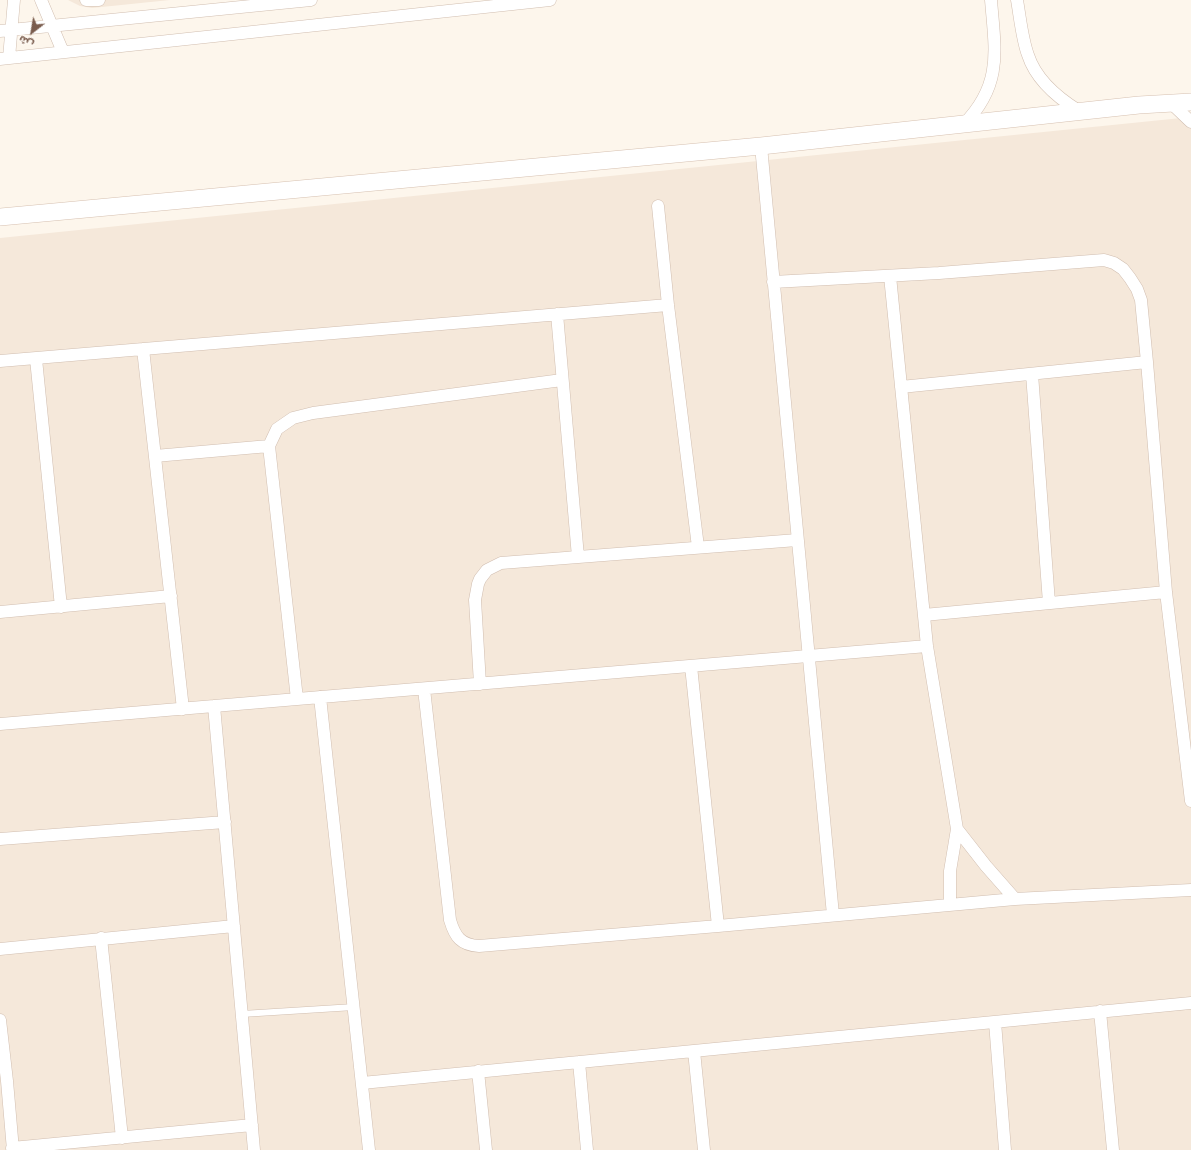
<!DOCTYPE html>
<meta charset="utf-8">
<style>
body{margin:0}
#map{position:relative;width:1191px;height:1150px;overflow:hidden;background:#fdf6ec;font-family:Arial,"Noto Sans Arabic",sans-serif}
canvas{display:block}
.north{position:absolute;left:12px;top:12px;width:40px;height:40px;-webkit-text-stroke:3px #fffaf3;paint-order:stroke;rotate:211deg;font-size:11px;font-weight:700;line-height:16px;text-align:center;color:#7a5c4d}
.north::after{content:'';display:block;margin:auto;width:14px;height:18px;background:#7a5c4d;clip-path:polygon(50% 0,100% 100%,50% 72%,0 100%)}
</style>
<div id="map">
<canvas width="1191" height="1150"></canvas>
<div class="north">ش</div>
</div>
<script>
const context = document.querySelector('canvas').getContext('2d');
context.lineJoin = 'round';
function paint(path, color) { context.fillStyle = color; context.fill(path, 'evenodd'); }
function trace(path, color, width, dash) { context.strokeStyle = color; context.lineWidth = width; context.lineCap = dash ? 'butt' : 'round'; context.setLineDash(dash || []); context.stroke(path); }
const residential = new Path2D(`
 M68,0H170L92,8L80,6Z
 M1191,117V1150H0V238Z`);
const lane = new Path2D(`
 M242,1014L354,1007`);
const street = new Path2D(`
 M41,0L63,52
 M86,0H99
 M1017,0C1020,17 1022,39 1028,55C1036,80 1058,98 1079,111
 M0,31L311,0
 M9,58L14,0
 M0,59L550,0
 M1171,103L1191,122
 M964,124C1003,84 995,50 991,0
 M761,146L833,915
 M658,206L668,305L698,547
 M890,276L927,646L957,829L950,871V905
 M773,282L939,273L1104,260L1114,263L1123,269L1130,278L1137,289L1141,300L1147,362L1166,592L1191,801
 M557,314L578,557
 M143,349L183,709
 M36,359L61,607
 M0,361L668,305
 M1032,374L1049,603
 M901,387L1147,362
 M155,456L269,446
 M0,612L171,596
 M924,615L1166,592
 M691,666L718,926
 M480,684L475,600L478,584L480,579L487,570L501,563L797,540
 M424,689L450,920C455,937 461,945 479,946L718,926L1015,899L1191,890
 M320,697L369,1150
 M297,699L269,446L277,429L293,418L313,413L562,380
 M214,706L254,1150
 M0,724L927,646
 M957,829L986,866L1015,899
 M0,839L225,822
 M101,938L122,1138
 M0,949L234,926
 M1100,1011L1113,1150
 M0,1020L7,1081L13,1150
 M995,1022L1005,1150
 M694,1051L704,1150
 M579,1062L587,1150
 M478,1071L486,1150
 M362,1083L1191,1003
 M12,1148L252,1125`);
const secondary = new Path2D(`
 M0,217L761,146L1139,105L1191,102`);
paint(residential, '#f5e8da');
trace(lane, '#d1beb0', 7);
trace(street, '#d1beb0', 13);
trace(secondary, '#d6c0b0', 18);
trace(lane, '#fff', 6);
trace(street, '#fff', 12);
trace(secondary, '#fff', 17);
</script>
